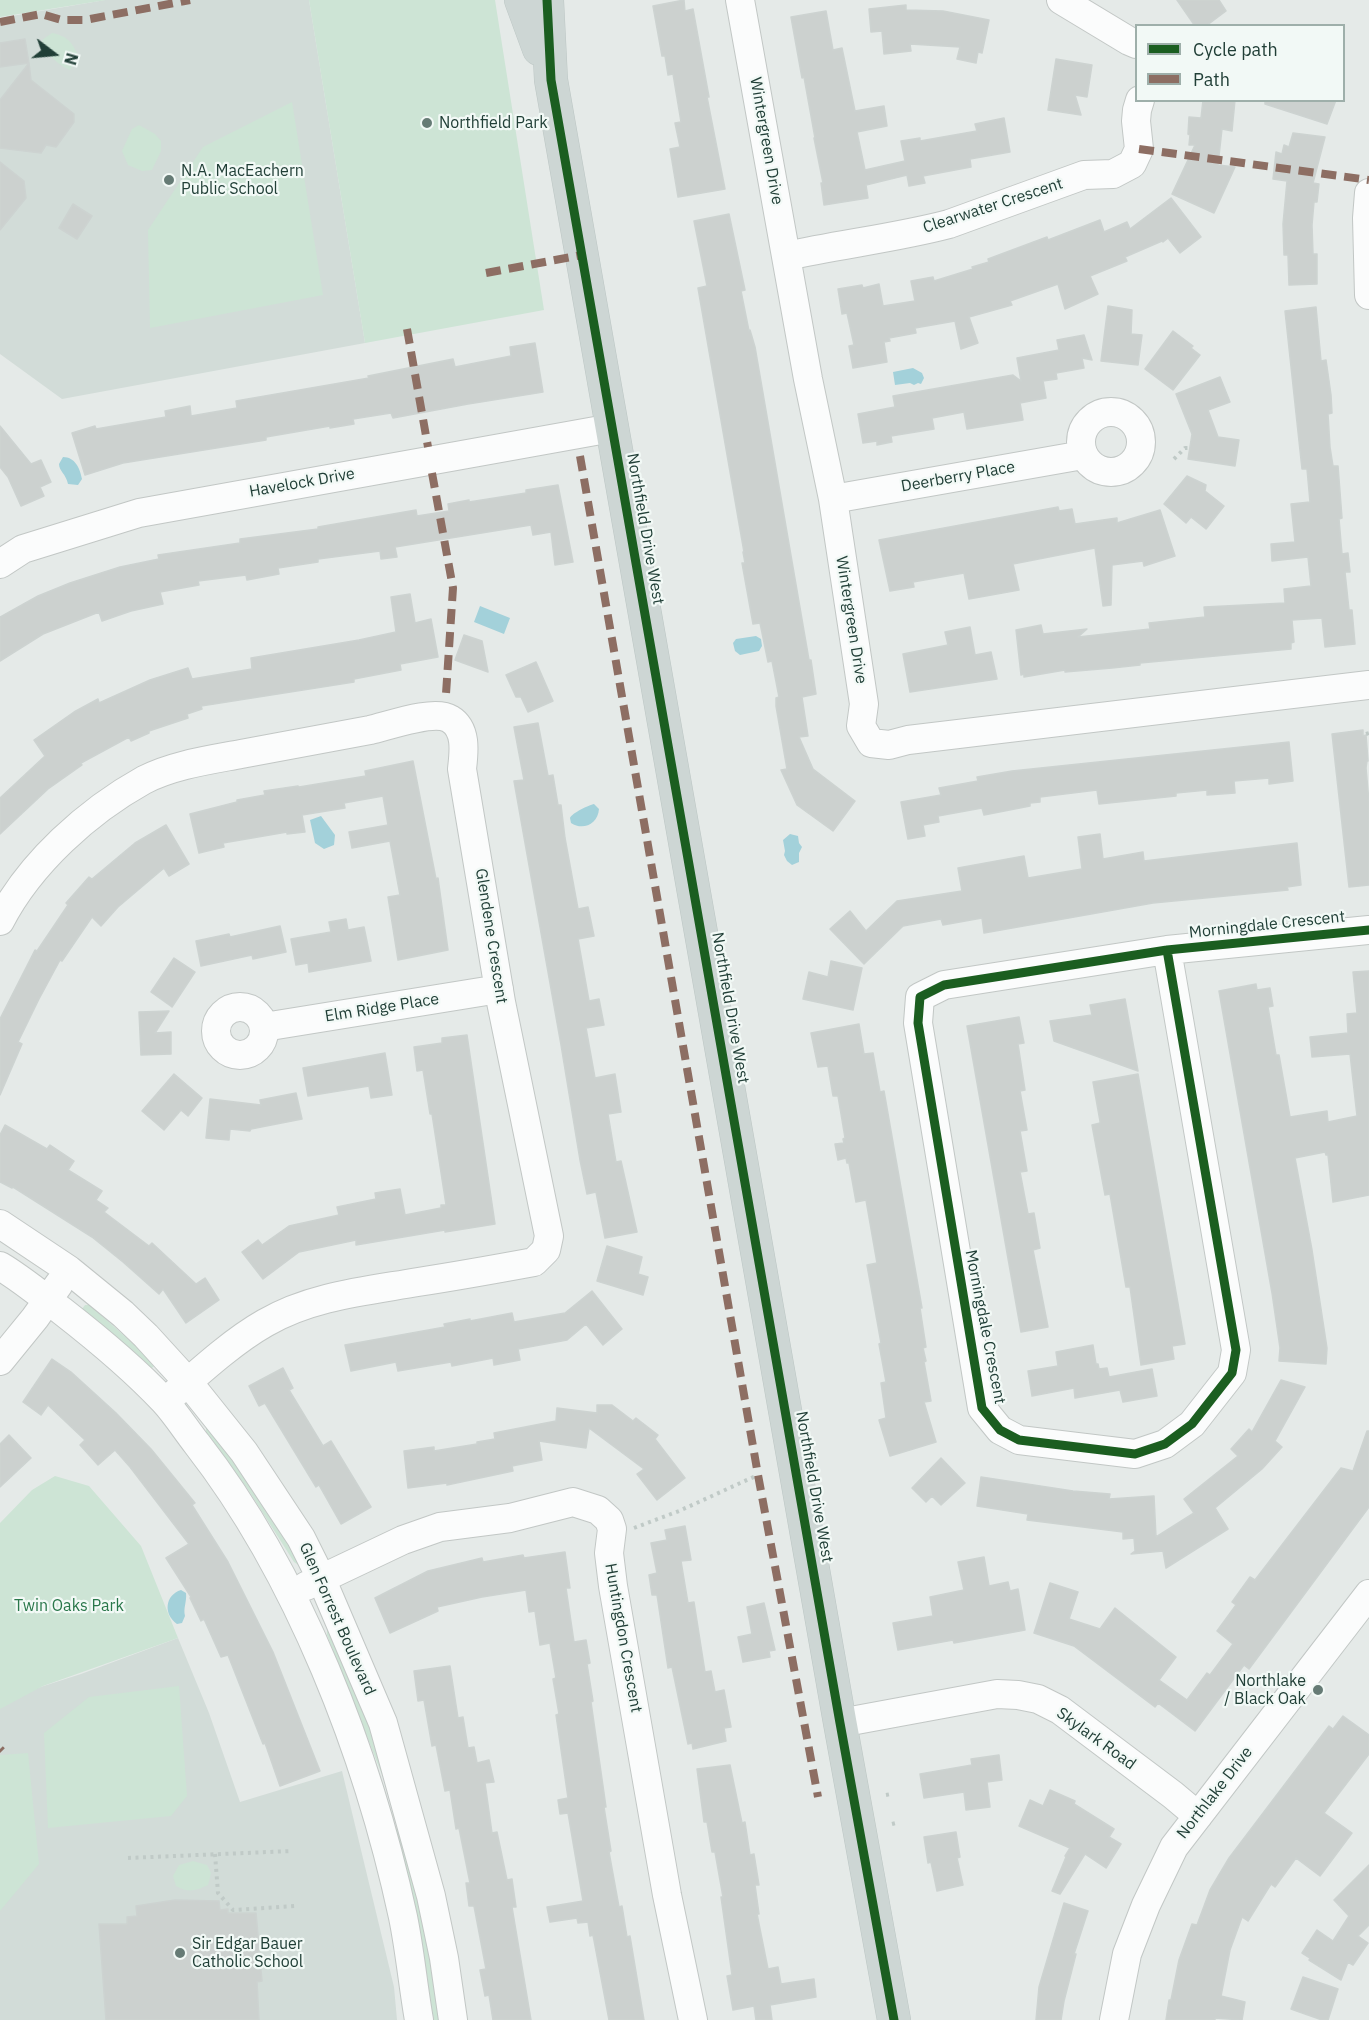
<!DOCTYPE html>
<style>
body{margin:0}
#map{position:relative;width:1369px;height:2020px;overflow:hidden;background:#e5eae8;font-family:"IBM Plex Sans",sans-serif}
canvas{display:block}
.legend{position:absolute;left:1135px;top:24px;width:210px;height:78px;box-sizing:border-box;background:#f2f9f6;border:2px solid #9eafaa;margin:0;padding:8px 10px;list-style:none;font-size:18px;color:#213f37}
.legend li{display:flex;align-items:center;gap:12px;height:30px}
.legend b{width:30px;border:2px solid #9eafaa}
.north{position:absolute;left:24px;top:24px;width:60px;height:60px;-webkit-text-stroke:4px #f2f9f6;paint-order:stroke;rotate:106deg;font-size:16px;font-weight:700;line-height:24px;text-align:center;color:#213f37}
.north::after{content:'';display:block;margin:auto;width:21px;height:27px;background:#213f37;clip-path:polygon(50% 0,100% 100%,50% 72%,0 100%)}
</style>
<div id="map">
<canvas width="1369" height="2020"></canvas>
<ul class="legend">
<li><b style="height:8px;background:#1b5e20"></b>Cycle path</li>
<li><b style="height:8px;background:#8d6e63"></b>Path</li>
</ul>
<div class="north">N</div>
</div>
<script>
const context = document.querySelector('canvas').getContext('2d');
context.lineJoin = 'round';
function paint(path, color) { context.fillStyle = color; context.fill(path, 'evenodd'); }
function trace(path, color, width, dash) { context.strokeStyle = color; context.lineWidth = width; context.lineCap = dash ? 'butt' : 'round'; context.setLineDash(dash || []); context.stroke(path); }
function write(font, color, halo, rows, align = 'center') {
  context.font = font + ' "IBM Plex Sans",sans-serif'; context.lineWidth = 4.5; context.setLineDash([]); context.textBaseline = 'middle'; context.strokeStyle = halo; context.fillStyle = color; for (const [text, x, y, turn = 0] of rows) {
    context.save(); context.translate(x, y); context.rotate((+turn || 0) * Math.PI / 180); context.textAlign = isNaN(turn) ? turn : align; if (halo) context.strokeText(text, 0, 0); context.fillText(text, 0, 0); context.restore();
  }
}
const built = new Path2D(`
 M105,0H309L365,343L62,399L0,354V18Z
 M178,1638L209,1713L240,1802L342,1771L394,1987L397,2020H0V1700L81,1674Z`);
const green = new Path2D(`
 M0,0H106L0,17Z
 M309,0H495L544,310L365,343Z
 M52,33C67,36 72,42 78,55L70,70C58,65 44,52 42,40Z
 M292,102L323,295L150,328L148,230L203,147Z
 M139,125L155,134L161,141V151L152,170L142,171L128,165L122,151L132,129Z
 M85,1305H90L151,1360L154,1366L150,1370L82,1309Z
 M206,1423L254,1476L300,1566L294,1562L247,1488L206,1434Z
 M55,1476L89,1486L141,1546L178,1638L43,1686L0,1709V1523L32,1490Z
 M327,1627L350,1657L388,1790L327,1635Z
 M179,1686L187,1796L171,1816L48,1828L44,1733L89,1697Z
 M28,1753L39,1864L0,1911V1755Z
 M398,1827L402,1829L443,2020H431L394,1831Z
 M193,1861L207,1865L211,1873L208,1885C195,1891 189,1893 176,1886L173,1876L179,1865Z`);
const water = new Path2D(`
 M913,368L922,373L924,378L921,384L918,383L914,385L910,383L895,385L893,372Z
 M63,457C75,457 80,468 82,479L78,485L68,484C66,474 59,471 59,464Z
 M480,606L510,618L504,634L474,622Z
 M756,636L761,639L762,646L759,651L740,655L735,651L733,643L736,639Z
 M594,804L599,809C598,824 583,831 571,823L570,818C572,813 589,805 594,804Z
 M321,816L335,835L334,845L324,849L315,843L310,820Z
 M790,834L798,836L799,843L802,847L799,853V862L792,865L787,861L784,855L785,851L783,840Z
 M181,1590L186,1593C187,1602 183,1608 185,1616L182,1623L177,1624C163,1614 165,1595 181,1590Z`);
const building = new Path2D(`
 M684,0L685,11L693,9L709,97H707L725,189L678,197L670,149L680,147L675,123L681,122L673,74L668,75L665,56H662L653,6Z
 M1177,0H1219L1226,11L1206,26H1195Z
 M906,5V10L943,11L989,20L982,53L978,52L976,63L957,59L960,47L910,44L911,51L884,54L882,31L871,32L869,9Z
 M826,11L833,50L842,48L855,111L884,106L887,126L857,132L865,170L905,161L901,141L920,138V141L977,131L975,124L1004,118L1010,152L970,159L971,167L923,176L925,183L909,186L907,175L866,185L868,198L824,205L821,183H823L814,138H815L804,77L802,78L791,17Z
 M25,39L29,63L0,67V43Z
 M1056,59L1092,65L1087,97L1075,95L1081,115L1048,110Z
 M29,63L31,80L74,114V122L56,147L46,145L41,153L0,148V100Z
 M1203,100H1235L1232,131L1222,129L1218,165L1235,167L1214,213L1172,194L1195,145H1189L1190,135L1188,134L1189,117L1201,118Z
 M1265,100H1336L1327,124L1265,104Z
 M1293,133L1325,137L1313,183L1319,184L1317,202H1314L1312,225L1313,254H1317V284L1289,285L1288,255H1284L1283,224L1287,181L1273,179L1276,152L1282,154L1284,145L1289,147Z
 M0,162L24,181L26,198L0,230Z
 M1171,198L1201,237L1180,253L1168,238L1163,242L1162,241L1125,257L1127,261L1090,276L1098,294L1065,309L1058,284L1010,301L1012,305L969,317L978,343L961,349L955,321L915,328L916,333L889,338L890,341L884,342L887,362L853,368L849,346L854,345L847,313L842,314L838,289L862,285L863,288L879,284L883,306L915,301L911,281L933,277L934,281L973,269L972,267L989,262L988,259L1047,237L1048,240L1100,220L1104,232L1127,222L1130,229Z
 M73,204L92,216L77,239L59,228Z
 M729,214L745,290L741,291L749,331L750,330L755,347L809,660H811L816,694L802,697L808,736L799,737L813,769L855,801L833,831L797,805L781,770L787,769L776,706V698L779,697L772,661L768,662L760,623L753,624L742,563H745L743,552H744L698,288L707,286L694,221Z
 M1108,306L1132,310L1131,334L1142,335L1138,365L1101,361Z
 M1316,307L1321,361L1326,360L1331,395L1332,413L1328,414L1330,447L1333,466H1338L1342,518L1339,519L1342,554L1348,553L1350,572H1345L1349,610H1352L1355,644L1325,647L1322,618L1292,620L1294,642L1291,643V649L1140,663V665L1112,668L1065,672V670L1024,677V674L1021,675L1016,630L1041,625L1043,634L1087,629L1078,637L1150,629L1149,623L1205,617L1204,607L1285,603L1284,589L1311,586L1308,557L1272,561L1271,544L1295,542L1291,504L1310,502L1307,469H1302L1285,311Z
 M1173,331L1193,346L1191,348L1200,355L1173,390L1145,369Z
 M1084,335L1092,360L1082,358L1084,368L1056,373L1057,379L1043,381L1046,398L1020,403L1023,420L967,429L964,412L932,418L934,429L891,436L892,442L877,445V441L863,443L858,414L895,407L893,396L1013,375L1021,381L1017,358L1059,350L1057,340Z
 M535,343L543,392L468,404L393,418L391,413L353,419L354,424L330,428V426L266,437V440L123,463L85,475L72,433L95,426L96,429L166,417L165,411L190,406L191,416L237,408L236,401L369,378L368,376L453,359L455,367L511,356L510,347Z
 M1220,377L1230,402L1208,410L1218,437L1239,440L1235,466L1188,459L1192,434L1176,394Z
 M0,426L31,464L41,460L51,482L40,487L44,496L21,506L8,477L0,467Z
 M1187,476L1206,485L1205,491L1224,506L1206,529L1191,517L1186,523L1164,504Z
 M558,485L573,562L555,565L551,532L533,535L531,525L395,547L397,557L381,559L380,551L318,559V562L278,568L279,574L247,580L246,575L198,581L199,585L160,592L163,604L131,611L102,621L99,612L43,634L0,661V617L38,596L70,583L120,567L159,559L158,555L240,543V539L318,529V527L416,510L417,516L449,511L448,504L469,500V502L526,493V490Z
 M1058,507L1059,511L1072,509L1075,524L1117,518V523L1160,510L1175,556L1144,566L1143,561L1112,565L1111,605L1103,606L1095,548L1013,564L1019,590L969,599L964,573L913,582L914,587L890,591L879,540Z
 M410,594L415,623L431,619L438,657L400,664L401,670L354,679V682L201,706L202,709L187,714L188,718L149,731V733L131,741L129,737L81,763L82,765L48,789L0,834V798L45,756L34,740L74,712L98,699L99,703L150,680L188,668L192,679L252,669L251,658L359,640L396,632L391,597Z
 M970,627L975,655L991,652L997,679L910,692L903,654L948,645L945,632Z
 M464,635L482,641L488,672L455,660Z
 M536,662L553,701L528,712L521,697H516L506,675Z
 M538,723L548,776L553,775L558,805H561L565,838L578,909L588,907L594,936L578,939L589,1001L599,999L604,1025L586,1028L595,1078L615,1074L621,1112L608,1114L616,1162L621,1161L637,1232L605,1238L596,1192L587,1194L580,1160L561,1045L514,781L524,780L514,727Z
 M1363,730V736L1366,735L1368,761H1367L1366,768L1369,802V885L1349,887L1332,734Z
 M1289,742L1293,781L1269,784V778L1234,781L1235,793L1207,795V790L1176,793V796L1099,804L1097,790L1040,797V802L1030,803V806L984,815L982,808L938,816L939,822L923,825L925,836L908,839L901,802L941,795L939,788L978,781L977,777L1012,771Z
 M413,761L436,879L438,878L448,950L398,960L388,897L400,895L390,841L352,848L349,832L388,825L383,796L344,803L345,808L302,815L305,832L287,834V832L223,843L224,847L199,853L190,814L237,802V800L265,795L264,791L298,786L299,787L366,776L365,771Z
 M166,825L189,864L169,876L164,868L118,907L101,926L92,917L62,961L60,960L39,999L18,1042L22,1044L0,1095V1019L35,950L37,951L68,905L66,903L89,877L92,879L135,843Z
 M1100,834L1103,859L1143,852L1144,861L1297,843L1301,885L1287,887L1288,890L1153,903L984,933L982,918L943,925L941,919L903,926L864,964L830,929L850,911L866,931L897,901L962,891L958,868L1024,856L1028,878L1082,869L1078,837Z
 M346,919L348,930L364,927L371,961L309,972L308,963L296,965L291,939L331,932L329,922Z
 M280,926L286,952L253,959L252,955L201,966L196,941L229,934L230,937Z
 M174,958L195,972L172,1007L151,992Z
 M831,961L862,968L853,1010L803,999L809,972L828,977Z
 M1369,971V1195L1333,1202L1328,1155H1326L1325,1152L1295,1158L1312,1250L1327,1348L1326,1364L1279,1361L1280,1348L1272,1293L1219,991L1256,984L1257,990L1270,988L1273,1006L1268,1007L1276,1055H1279L1290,1117L1327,1111L1328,1122L1357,1116L1350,1054L1312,1057L1310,1037L1348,1033L1347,1014L1357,1013L1353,972Z
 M1125,999L1138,1071L1054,1041L1050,1021L1092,1015L1090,1005Z
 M169,1011L155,1033L171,1032V1054L141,1055L139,1012Z
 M1019,1017L1024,1043L1018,1044L1025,1090L1020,1091L1027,1130L1020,1131L1027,1171L1020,1172L1028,1214L1034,1213L1040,1248L1033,1250L1048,1327L1021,1332L967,1026Z
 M859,1024L864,1054L873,1053L880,1092L884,1091L922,1308H920L926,1347L923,1348L926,1361L924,1362L931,1401L924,1402L936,1442L890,1456L879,1420L886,1418L881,1383L886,1382L879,1344L881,1343L867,1265L877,1263L866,1200L856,1202L849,1163H847L846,1158L838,1160L835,1144L844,1143L843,1139L845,1138L838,1096H833L828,1066L818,1067L811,1033Z
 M467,1035L495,1224L445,1232V1230L356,1245V1240L299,1252L263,1279L242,1252L258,1240L262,1245L289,1226L339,1215L337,1207L376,1199L375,1193L400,1189L405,1215L441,1208V1205H446L432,1114H430L423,1070L417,1071L414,1047L442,1043V1038Z
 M385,1053L392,1095L371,1098L369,1086L308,1096L303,1068Z
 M174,1074L202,1098L188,1116L181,1110L164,1130L142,1111Z
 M1138,1074L1185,1344L1172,1346L1174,1359L1141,1365L1130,1287H1126L1110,1194L1105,1195L1092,1125L1100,1123V1121L1093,1082Z
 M296,1093L302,1119L251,1129L250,1131L230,1129L229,1140L206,1138L210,1099L261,1105L260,1100Z
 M5,1125L47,1149L50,1145L74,1161L68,1170L102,1191L96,1200L108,1208L104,1212L149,1246L152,1243L196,1284L205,1278L219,1300L186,1323L163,1289L159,1294L123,1262L92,1237L13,1187L12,1188L0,1182V1135Z
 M607,1246L642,1257L638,1274L648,1277L643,1295L597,1281Z
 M592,1291L622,1329L603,1345L586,1324L567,1340L518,1349L520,1360L494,1365L493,1358L452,1366L451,1362L398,1371L396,1362L351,1371L345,1345L445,1327L444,1324L470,1319V1321L512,1313L514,1322L565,1313Z
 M1093,1345L1096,1364H1098L1099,1369L1107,1368L1109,1377L1152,1369L1157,1396L1123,1402L1120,1390L1075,1398L1074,1388L1032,1396L1028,1371L1058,1366L1056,1352Z
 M52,1359L71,1372L116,1413L151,1449L195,1503L192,1505L228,1562L273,1652L320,1771L280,1786L265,1743L263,1744L228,1655L221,1657L204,1619L201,1621L190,1598L191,1597L166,1558L189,1544L130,1467L115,1450L98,1465L80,1445L85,1440L48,1405L41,1415L23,1402Z
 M283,1368L293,1388L289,1390L323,1446L331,1441L371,1507L341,1524L319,1485L316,1487L265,1403L259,1406L249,1386Z
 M1281,1380L1305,1387L1275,1441L1282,1447L1262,1469L1215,1508L1228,1529L1166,1568L1163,1551L1131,1554L1135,1551L1134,1538L1123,1539V1532L1027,1520L1028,1514L977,1506L981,1477L1073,1491L1110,1494L1109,1499L1154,1496L1156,1537L1194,1513L1184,1499L1238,1456L1231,1449L1249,1429L1252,1432Z
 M597,1405H612L633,1421L636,1418L658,1435L655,1439L685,1478L657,1500L637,1474L644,1469L589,1428L586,1448L539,1441L542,1460L512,1466L513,1471L447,1485V1483L408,1488L404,1451L434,1447V1451L477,1444V1442L495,1439L494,1433L556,1421L557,1408L597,1413Z
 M1367,1431H1369V1507L1249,1669L1244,1665L1195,1731L1158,1703L1155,1707L1074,1646L1034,1633L1050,1583L1078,1592L1069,1619L1100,1629L1115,1608L1176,1657L1159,1680L1187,1700L1207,1673L1210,1675L1233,1644L1217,1631L1236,1605L1232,1602L1250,1577L1255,1580L1341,1468L1353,1471Z
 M9,1435L31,1458L0,1487V1444Z
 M941,1458L965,1483L941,1505L932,1496L926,1502L912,1488Z
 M685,1526L691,1560L681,1561L688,1603L694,1602L705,1672L711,1671L715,1692L724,1690L731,1727L724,1728L726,1741L693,1749L692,1743L688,1744L672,1667L668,1668L657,1595H652L649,1575L657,1573L651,1543L667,1540L665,1530Z
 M565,1552L570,1588H566L574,1642L586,1640L590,1663L587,1664L593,1701L591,1702L606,1807H604L611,1851L609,1852L619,1907L622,1906L627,1937L630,1936L644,2020H609L593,1935L590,1936L588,1922L578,1923L577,1918L550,1922L547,1907L583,1901L568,1813L560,1814L558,1800L568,1798L556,1715L559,1714L553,1679L556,1678L550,1643L540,1645L535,1611L529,1612L526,1590L482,1597L437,1607L438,1611L390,1633L375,1598L428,1571L482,1558L483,1562L523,1555L524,1558Z
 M984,1557L989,1586L1008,1582L1010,1591L1018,1589L1025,1630L954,1643L953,1640L898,1650L893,1623L933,1616L930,1597L964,1590L958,1562Z
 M764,1603L775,1650L769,1651L770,1657L743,1662L738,1637L752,1634L747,1607Z
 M450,1666L458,1718L463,1717L468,1748L474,1747L477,1763L489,1760L494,1782L485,1783L492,1833L497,1832L507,1880L512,1879L516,1907H512L531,2020H493L489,1995L485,1996L480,1970L486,1969L474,1906H469L466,1883H470L459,1828L456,1829L450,1790L445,1791L436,1745L432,1746L424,1700L418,1701L414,1671Z
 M1343,1716L1369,1735V1754L1324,1813L1352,1833L1320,1876L1296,1858L1275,1887L1271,1884L1248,1921L1242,1917L1230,1950L1221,1996L1245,2002L1242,2020L1215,2018V2020H1166L1169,2000H1171L1179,1960L1192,1924L1197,1925L1210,1890L1229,1858L1329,1726L1333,1729Z
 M999,1755L1002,1780L987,1782L990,1807L966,1810L964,1792L924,1798L920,1774L972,1765L971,1759Z
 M730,1765L742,1823L745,1822L750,1855L754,1854L759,1885H755L759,1914H757L768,1969L778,1967L781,1984L814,1979L816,1997L770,2005L772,2020H756L754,2006L733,2010L727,1976L732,1975L721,1897H723L715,1852H712L707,1822H704L697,1769Z
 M1050,1790L1075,1801L1074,1804L1114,1829L1109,1837L1121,1844L1106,1868L1085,1854L1060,1894L1052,1891L1066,1857L1065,1856L1070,1848L1019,1826L1030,1800L1043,1806Z
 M956,1832L960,1857L957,1858L963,1885L937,1891L931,1862L928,1863L924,1837Z
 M1369,1865V1925L1358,1936L1368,1943L1353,1965L1348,1962L1341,1980L1309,1960L1310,1958L1302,1953L1317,1930L1333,1941L1349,1916L1334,1900Z
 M175,1900L219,1901L220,1910L228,1909V1913H256L262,1981L257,1982L259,2020H106L99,1924H127V1917L137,1916L136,1906Z
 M1064,1903L1088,1911L1074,1954H1076L1064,2001L1061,2020H1036L1039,1987Z
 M1303,1977L1338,1989L1328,2020H1322L1291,2009Z`);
const path = new Path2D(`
 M1174,459L1185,448H1188
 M1366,734L1369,733
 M634,1528L679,1511L758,1475
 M886,1795L891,1794
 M892,1824L896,1823
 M215,1854L218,1893L233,1910L295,1906
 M128,1858L292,1851`);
const minor = new Path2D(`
 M740,0L808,379L833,499L864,704L861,726L871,743L889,745L908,740L1369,685
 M1061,0L1129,41L1136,44
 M1369,193L1367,218L1369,295
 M787,256C841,244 896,238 949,224L1084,175L1113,174L1132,164L1139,149L1136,121L1137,110L1140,100
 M1081 442a30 30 0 1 1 60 0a30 30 0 1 1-60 0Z
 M833,499L1083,455
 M0,564L23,549L139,513L612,428
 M0,921C30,863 88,811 144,780C173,765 209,760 241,754C284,746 327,738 370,730C388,726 434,709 450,719C467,729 464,752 462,769L501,1002L549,1236L546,1250L534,1262C496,1269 457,1276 418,1282C366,1291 311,1296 265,1323C230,1343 195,1376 165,1402
 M1167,950L1236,1350L1232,1373L1192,1424L1165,1444L1135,1454L1019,1440L1000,1430L982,1408L918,1023L920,997L944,985L1167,950L1369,930
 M216 1031a24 24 0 1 1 48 0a24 24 0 1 1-48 0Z
 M264,1027L499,989
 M0,1224L69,1270L123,1314L146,1336L188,1382L244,1452L301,1538L321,1578L383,1723L431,1896L444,1958L453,2020
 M0,1266C22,1279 42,1296 62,1311C98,1339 133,1368 164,1401C176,1414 186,1430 197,1444C299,1575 368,1755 403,1917C410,1951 413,1986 419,2020
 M0,1361L35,1318L59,1284
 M306,1586L403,1540L440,1527L510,1518L573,1502L598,1510L609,1520L612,1529L609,1553L613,1586L667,1895L693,2020
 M840,1723L997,1694L1018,1695L1038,1699L1060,1710L1173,1795L1198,1816
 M1114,2020L1127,1954L1146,1905L1174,1847L1369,1594`);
const major = new Path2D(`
 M521,0L539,49
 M547,0L551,80L840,1723L894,2020`);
const quiet = new Path2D(`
 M0,22L41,14L62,20H85L190,0
 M1139,149L1369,180
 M486,273L582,255
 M407,329L428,447
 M580,456L758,1475L818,1797
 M432,473L453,588L446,694
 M0,1749L2,1751`);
const cycleway = new Path2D(`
 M547,0L551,80L840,1723L894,2020
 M1167,950L1236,1350L1232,1373L1192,1424L1165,1444L1135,1454L1019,1440L1000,1430L982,1408L918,1023L920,997L944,985L1167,950L1369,930`);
const markers = [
 [427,123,6,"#667b75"],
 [169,180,6,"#667b75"],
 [1318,1690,6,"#667b75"],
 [180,1953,6,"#667b75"]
];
const poiNames = [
 ["Northfield Park",439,123],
 ["N.A. MacEachern",181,171],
 ["Public School",181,189],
 ["Northlake",1306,1681,"right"],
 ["/ Black Oak",1306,1699,"right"],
 ["Sir Edgar Bauer",192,1944],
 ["Catholic School",192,1962]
];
const streetNames = [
 ["Wintergreen Drive",766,141,80],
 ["Clearwater Crescent",993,206,-18],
 ["Deerberry Place",958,477,-10],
 ["Havelock Drive",302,483,-10],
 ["Northfield Drive West",645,529,80],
 ["Wintergreen Drive",851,620,81],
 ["Morningdale Crescent",1267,925,-6],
 ["Glendene Crescent",491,936,81],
 ["Elm Ridge Place",382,1008,-9],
 ["Northfield Drive West",730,1008,80],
 ["Morningdale Crescent",985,1327,79],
 ["Northfield Drive West",814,1487,80],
 ["Glen Forrest Boulevard",337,1619,66],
 ["Huntingdon Crescent",623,1638,80],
 ["Skylark Road",1096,1739,36],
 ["Northlake Drive",1215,1793,-52]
];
const parkNames = [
 ["Twin Oaks Park",69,1606]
];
paint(built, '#d2dcd8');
paint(green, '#cde4d5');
paint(water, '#a3d1da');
paint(building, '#ccd1cf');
trace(building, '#cdd3d1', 1.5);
trace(minor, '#c2c7c5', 30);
trace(major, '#bcc6c4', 34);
trace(path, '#c0cac7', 4, [3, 4.5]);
trace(minor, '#fbfcfc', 28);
trace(major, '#cdd6d4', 33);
trace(quiet, '#8d6e63', 8, [15, 8]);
trace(cycleway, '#1b5e20', 9);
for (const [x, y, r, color] of markers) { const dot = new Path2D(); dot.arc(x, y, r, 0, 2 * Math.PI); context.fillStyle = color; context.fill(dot); trace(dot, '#f2f9f6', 2); }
write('16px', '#213f37', '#f2f9f6', poiNames, 'left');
write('16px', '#213f37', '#f2f9f6', streetNames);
write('16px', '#29774a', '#f2f9f6', parkNames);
</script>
